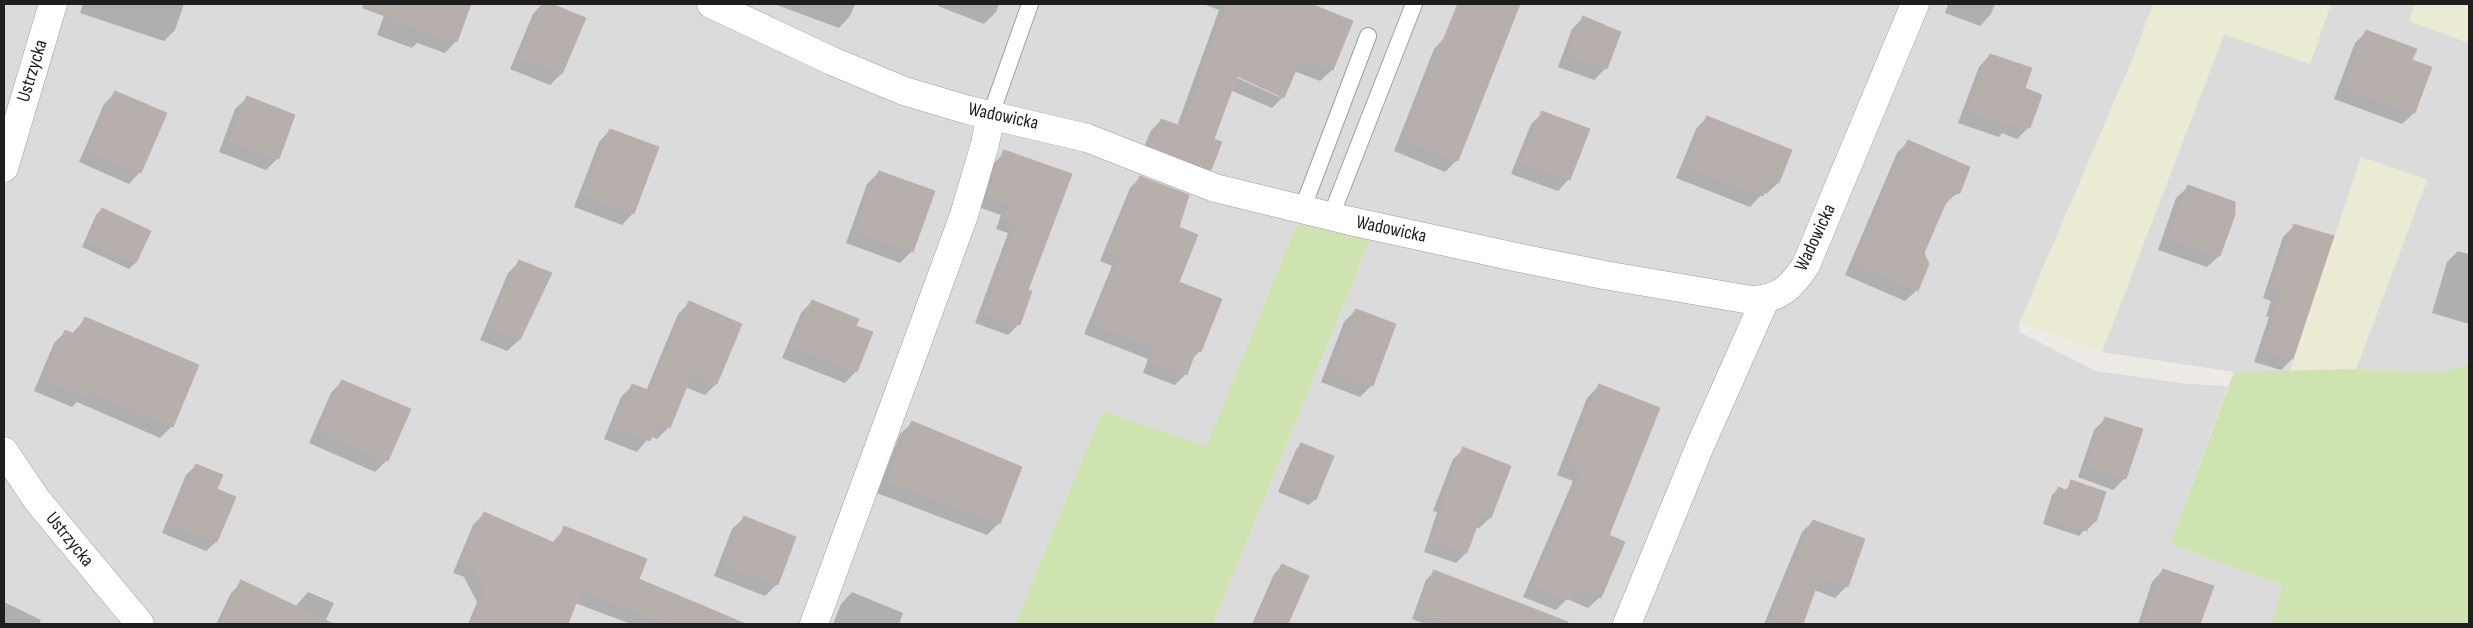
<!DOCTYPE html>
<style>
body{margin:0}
#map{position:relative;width:2473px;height:628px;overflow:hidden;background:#eeeae5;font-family:"Sofia Sans Condensed",sans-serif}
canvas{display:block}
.frame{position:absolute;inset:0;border:5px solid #1e1e1e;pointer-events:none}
</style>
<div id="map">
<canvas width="2473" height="628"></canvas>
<div class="frame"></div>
</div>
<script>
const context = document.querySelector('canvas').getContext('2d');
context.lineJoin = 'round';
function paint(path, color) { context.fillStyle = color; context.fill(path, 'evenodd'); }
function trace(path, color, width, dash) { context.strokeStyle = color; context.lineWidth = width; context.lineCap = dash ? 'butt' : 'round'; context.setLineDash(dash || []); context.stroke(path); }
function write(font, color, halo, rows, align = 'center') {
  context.font = font + ' "Sofia Sans Condensed",sans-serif'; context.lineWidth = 4.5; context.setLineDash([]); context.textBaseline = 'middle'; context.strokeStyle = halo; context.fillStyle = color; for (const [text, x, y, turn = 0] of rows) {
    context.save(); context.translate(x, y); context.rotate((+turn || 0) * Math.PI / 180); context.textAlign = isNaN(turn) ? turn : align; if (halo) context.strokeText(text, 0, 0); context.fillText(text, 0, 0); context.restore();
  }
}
const residential = new Path2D(`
 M4,4H2153L2135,53L2020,322L2019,332L2096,371L2188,384L2228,386L2170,544L2282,585L2271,624H1213L1372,235L1300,216L1206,446L1102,411L1015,624H4Z
 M2330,4H2415L2409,21L2466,42L2469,35V364L2441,372L2356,369L2427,180L2361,157L2290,371L2234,372L2102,352L2224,34L2310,64Z`);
const farmland = new Path2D(`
 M2153,4H2331L2310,64L2224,34L2102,352L2020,322L2135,53Z
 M2415,4H2469V35L2467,42L2409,21Z
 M2361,157L2427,179L2356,369L2290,371Z`);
const grass = new Path2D(`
 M1300,216L1372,235L1213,624H1015L1102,411L1206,446Z
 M2469,364V624H2271L2282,585L2170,544L2234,372L2356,369L2441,372Z`);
const shadow = new Path2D(`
 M83,4H184L175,30L164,41L80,13Z
 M388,4H469L456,41L445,53L417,43L412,48L377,35Z
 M542,4H548L584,18L561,74L550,85L510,69L533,14Z
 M774,4H855L850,16L839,28Z
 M938,4H999L996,12L984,24L938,6Z
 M1203,4H1308L1351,22L1332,70L1320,81L1294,71L1283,97L1272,108L1230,90L1212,139L1210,169L1198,181L1140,158L1150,132L1161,120L1177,126L1219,10ZM1232,72L1279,94V97L1231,75Z
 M1461,4H1518L1457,160L1445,172L1394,151L1434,49L1445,37L1448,38Z
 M1948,4H1995L1991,14L1980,26L1945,13Z
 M1583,18L1606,68L1594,80L1558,67L1572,29Z
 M2366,32L2411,61L2430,68L2414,113L2402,124L2334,99L2355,43Z
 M1990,55L2024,89L2029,127L2017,139L2002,133L1999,137L1958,123L1979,67Z
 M116,92L140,172L129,184L79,162L104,104Z
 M247,98L278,158L266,170L219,152L235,109Z
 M1543,113L1569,179L1558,191L1511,174L1531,124Z
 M1707,117L1778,183L1766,194L1763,193L1750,207L1676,178L1696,129Z
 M610,130L633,213L622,225L574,207L599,142Z
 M1908,142L1958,192L1944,205L1923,253L1917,290L1905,301L1845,275L1897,153Z
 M1005,152L1070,175L1026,291L1019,324L1008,335L975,323L1008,233L996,229L1001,215L978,207L994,163Z
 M879,172L912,251L900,263L846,243L867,184Z
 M1141,177L1177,228V283L1200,351L1191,360L1185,375L1175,385L1143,373L1148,359L1084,334L1112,266L1100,261L1130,188Z
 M2188,187L2233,215L2219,256L2207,267L2158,250L2176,198Z
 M102,209L135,263L129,269L82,247L96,215Z
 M2295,225L2292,359L2281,370L2254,362L2269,317L2266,316L2271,301L2263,298L2283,237Z
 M2458,251L2468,254L2469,251V324L2432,313L2447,262Z
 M520,261L519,340L507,351L480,340L508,273Z
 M812,301L855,326L856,371L845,383L782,358L801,313Z
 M689,303L741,324L716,384L705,395L685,387L669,427L657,439L650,436L637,452L604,439L621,397L633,385L646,391L678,314Z
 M1356,310L1395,325L1371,386L1360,397L1321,382L1344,322Z
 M86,318L172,426L160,438L77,402L72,407L34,391L54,343L66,331L72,334Z
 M342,381L387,460L375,472L309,443L331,393Z
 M1599,386L1608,536L1600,597L1588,608L1567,599L1556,610L1523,597L1573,481L1557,475L1587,398Z
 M2106,418L2125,478L2113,490L2078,477L2094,430Z
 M912,423L999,523L987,535L877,493L900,434Z
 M1301,444L1315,499L1309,505L1278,492L1296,450Z
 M1464,449L1510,466L1490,518L1479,528L1475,527L1466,553L1456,563L1424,552L1437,512L1433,511L1453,459Z
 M196,465L216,490L234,497L216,542L206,551L162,533L186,475Z
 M2072,482L2104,493L2095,522L2089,528L2087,527L2079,536L2043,524L2052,495L2058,489L2065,491Z
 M484,514L552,543L565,528L637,580L708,609L702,624H631L575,603L566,624H468L477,602L464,577L453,573L473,525Z
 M744,518L777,584L765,596L714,576L732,529Z
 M1813,521L1847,586L1835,598L1814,590L1801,624H1764L1802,532Z
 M1282,565L1308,576L1286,624H1252L1274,574Z
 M2163,570L2212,586L2199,624H2138L2152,582Z
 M1435,571L1531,609L1525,624H1425L1412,619L1426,580Z
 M242,582L295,607L308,592L334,603L324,624H216L231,593Z
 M852,592L903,613L899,624H833L841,604Z
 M4,602L41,620L39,624H4Z`);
const building = new Path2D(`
 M364,4H471L457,42L363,8Z
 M543,4H552L586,18L562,74L521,57Z
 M1228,4H1311L1353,21L1333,70L1301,58L1284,98L1237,76L1214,139L1222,142L1211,170L1151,146L1161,119L1183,127Z
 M1458,4H1520L1458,161L1404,139Z
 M1583,16L1621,32L1607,69L1569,55Z
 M2366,30L2417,49L2412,60L2432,67L2415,113L2345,88Z
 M1990,54L2032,68L2025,88L2042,95L2030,128L2013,122L2011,126L1968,111Z
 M115,91L167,113L141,173L89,150Z
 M247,96L295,115L279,159L230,140Z
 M1542,111L1590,129L1570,180L1522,162Z
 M1707,116L1792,150L1779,183L1769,179L1763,196L1687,166Z
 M610,129L659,147L634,214L585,195Z
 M1908,140L1970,167L1960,193L1949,196L1936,225L1924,253L1929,264L1918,291L1856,263Z
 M1004,150L1072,174L1028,290L1032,291L1020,325L985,313L1018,222L1006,218L1011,204L988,196Z
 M879,171L935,191L913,252L856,231Z
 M1140,176L1189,195L1179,227L1198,235L1179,282L1222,299L1201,352L1196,350L1187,375L1153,362L1158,348L1094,324L1121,255L1109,251Z
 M2188,185L2235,202V215L2220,256L2169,238Z
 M102,208L151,231L136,263L87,241Z
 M2294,224L2334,236L2293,359L2264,350L2279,305H2277L2281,289L2274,287Z
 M519,260L552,273L520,340L491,328Z
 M812,300L859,319L856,326L873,332L857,372L793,346Z
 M689,301L742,324L717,384L692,374L670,428L657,423L650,441L615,427L632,384L651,391Z
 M1356,309L1396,324L1373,386L1332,371Z
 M85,317L199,365L173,427L87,390L85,396L44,379L65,330L77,335Z
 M342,380L411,409L388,461L320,431Z
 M1599,384L1660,408L1609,535L1625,542L1601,598L1574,586L1569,600L1534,585L1584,469L1568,463Z
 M2105,417L2143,429L2126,479L2089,466Z
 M912,421L1022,467L1000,524L888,481Z
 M1301,443L1334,456L1316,500L1283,486Z
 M1463,447L1511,466L1491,518L1481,515L1467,553L1433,541L1447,502L1443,500Z
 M196,464L223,475L217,489L236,497L217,542L171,524Z
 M2071,480L2106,492L2096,522L2090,520L2087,531L2048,518L2058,487L2068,491Z
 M484,512L557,544L564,526L647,559L639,579L746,624H669L581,590L568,624H473L487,591L474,567L463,562Z
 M744,516L796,537L778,585L725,565Z
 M1813,520L1865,539L1848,587L1820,576L1803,624H1770L1793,567L1800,569L1795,567Z
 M1282,564L1309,576L1288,624H1256Z
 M2163,569L2214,586L2200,624H2144Z
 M1434,570L1568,622V624H1456L1419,611Z
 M241,580L334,624H221Z`);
const service = new Path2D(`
 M991,114L1030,4
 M1302,210L1368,36
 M1331,216L1414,4`);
const minor = new Path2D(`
 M711,4L832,61L904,91L968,110L1087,138L1215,188L1346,220L1520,258L1604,275L1751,300C1778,300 1792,287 1806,265L1915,4
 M814,624L964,215L985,144L991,114
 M1627,624L1700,446L1765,300`);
const tertiary = new Path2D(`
 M4,168L53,4
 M4,451L37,500L140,624`);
const streetNames = [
 ["Ustrzycka",33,71,-73],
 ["Wadowicka",1003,117,12],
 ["Wadowicka",1391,230,12],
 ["Wadowicka",1816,238,-65],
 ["Ustrzycka",69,540,51]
];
paint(residential, '#dcdbdc');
paint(farmland, '#ebead3');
paint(grass, '#cfe3b0');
paint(shadow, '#0003');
paint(building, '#b7afab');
trace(building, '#beb0a9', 1);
trace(service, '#9f9f9f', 18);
trace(minor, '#9f9f9f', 29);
trace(tertiary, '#9f9f9f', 29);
trace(service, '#fff', 16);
trace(minor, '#fff', 28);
trace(tertiary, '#fff', 28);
write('19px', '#1e1e1e', '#fff', streetNames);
</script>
